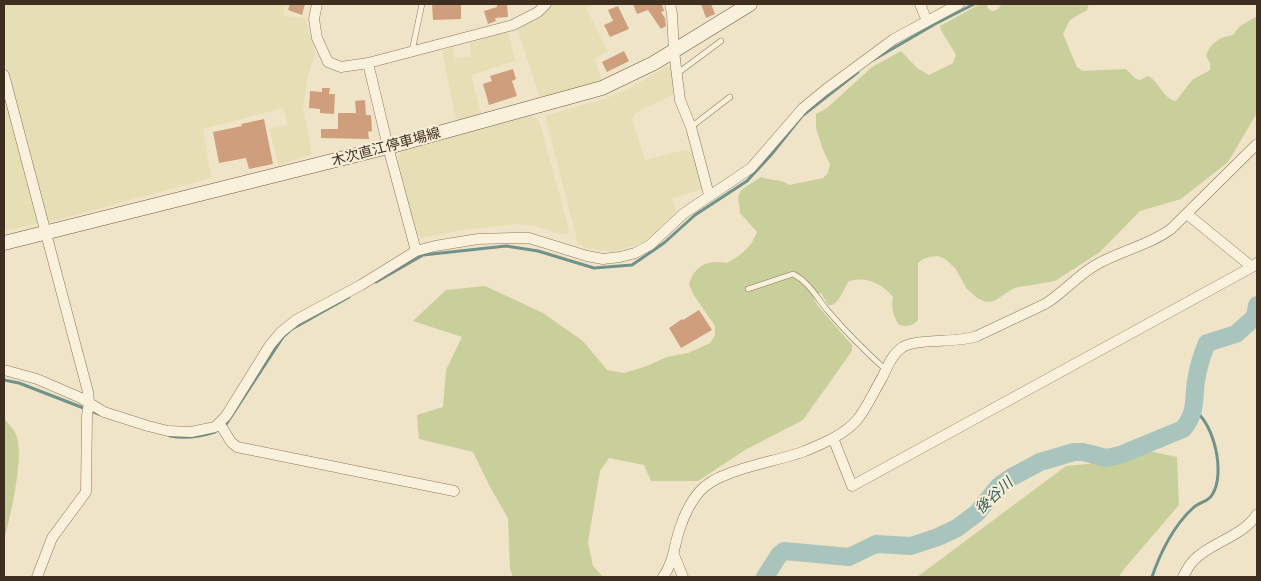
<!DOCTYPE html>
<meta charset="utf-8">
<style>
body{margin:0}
#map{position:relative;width:1261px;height:581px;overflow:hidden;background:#f0e4c8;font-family:"Playfair Display",serif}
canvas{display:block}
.frame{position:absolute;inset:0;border:5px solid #3d2e20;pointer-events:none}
</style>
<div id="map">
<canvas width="1261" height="581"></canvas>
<div class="frame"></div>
</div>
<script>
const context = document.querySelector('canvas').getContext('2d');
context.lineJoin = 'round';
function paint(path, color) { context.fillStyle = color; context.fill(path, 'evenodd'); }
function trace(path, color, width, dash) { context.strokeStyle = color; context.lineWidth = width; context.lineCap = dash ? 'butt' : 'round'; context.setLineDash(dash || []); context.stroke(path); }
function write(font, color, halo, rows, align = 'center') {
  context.font = font + ' "Playfair Display","Noto Sans JP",serif'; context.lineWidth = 4; context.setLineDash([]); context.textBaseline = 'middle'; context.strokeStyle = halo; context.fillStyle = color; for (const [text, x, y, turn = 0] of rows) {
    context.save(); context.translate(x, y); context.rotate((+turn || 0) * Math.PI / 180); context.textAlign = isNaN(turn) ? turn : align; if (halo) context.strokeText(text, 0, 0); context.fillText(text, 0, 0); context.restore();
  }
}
const farmland = new Path2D(`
 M4,4H285L283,15L306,19L315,53L308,76L303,107L312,154L279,165L269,129L288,125L283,108L203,129L211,178L50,222L45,220L4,60Z
 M553,4H597L586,8L608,51L595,59L602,81L540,98L517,28L541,17Z
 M508,31L515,61L471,75L482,117L457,123L442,51L453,47L455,59L471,56L470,43Z
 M667,66L672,68L676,93L637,112L632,119L645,160L685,150L691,151L694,153L704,189L672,198L676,211L646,240L635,245L612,252L585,248L578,244L545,116L607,98L630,88Z
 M4,91L39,221L37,224L4,231Z
 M530,116L539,120L569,229L567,234H561L535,226L519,224L463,230L420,238L414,226L398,162L399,156L402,151Z`);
const green = new Path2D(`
 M980,4H987L988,9L992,11L997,10L1002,4H1089L1087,10L1070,20L1063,34L1077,67L1083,71L1126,69L1136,79L1140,80L1148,76C1160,82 1162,98 1176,101L1192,80L1210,70V64L1206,55C1211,42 1220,37 1233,35L1240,26L1257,16V113L1228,162L1181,199L1140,211L1100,252L1055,281L1014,288L994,301L986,302L977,298L967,289L955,268L945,259L938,256L930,257L923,259L918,263V320C912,326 907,327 899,325C893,317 891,306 893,297C882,283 866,276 849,281C843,289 839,307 828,305L821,293L817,295L814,299L817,305L852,345V351L803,420L745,450L698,481H651L644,465L609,458L600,471L588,542L593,566L603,577H513L510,569L508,518L490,487L473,452L419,439L417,415L443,407L446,370L462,337L413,321L446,290L485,286L543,313L583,341L607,370L624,373L647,366L667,357L688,353L710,343L715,335V326L693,294L689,284C696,264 708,260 727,263C742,254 750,249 757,232L740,213L738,197L741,190L761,177C772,181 778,178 789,185L823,178L828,173L830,164L823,150L816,128V114L827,108L872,67L901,51L917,68L929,75L953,63L956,55L941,30L940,26Z
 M4,418C8,424 15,430 17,437C24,461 10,516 4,542Z
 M1144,450L1177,457L1179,505L1124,569L1119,577H917L1066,466L1107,462Z`);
const stream = new Path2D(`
 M873,60L935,24L974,4
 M376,282L423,255L506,246L538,251L594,268L632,265L664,243L695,215L747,181L771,155L802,116L858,72
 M4,380L19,383L99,414
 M225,426L283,337L292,329L349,297
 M170,436C186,439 199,437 215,432
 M1152,577C1160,553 1174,525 1193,508C1199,502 1208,502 1212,495C1226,474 1214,423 1194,410`);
const river = new Path2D(`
 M765,577L779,555L784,551L849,557L876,544L911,546L938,537L957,528L977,513L999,486L1010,478L1040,462L1074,452H1083L1106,458L1120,455L1183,429C1197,412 1193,401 1196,381C1198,367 1202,355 1207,343L1236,334L1255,317L1257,305`);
const building = new Path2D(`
 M290,4H305L302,15L288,10Z
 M432,4H461V19L433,20Z
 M497,4H507L508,17L495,18L496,21L488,24L484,11L497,7Z
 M633,4H662L664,11L661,12L665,18L666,26L661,29L648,10L637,14Z
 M701,4H711L715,14L706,18Z
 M618,6L629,29L610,37L604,25L613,21L608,10Z
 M624,51L629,61L607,72L602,62Z
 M513,69L516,79L512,81L517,96L489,105L483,84L492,81L490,76Z
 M322,88H330L329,94H335L334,114L320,113V109L309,108L310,91L322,92Z
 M365,100L366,115H371L372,131L368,132L369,139L321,138V129H338V113H356L355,101Z
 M264,119L273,164L249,169L246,158L219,163L213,132L242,126L241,124Z
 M699,310L712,330L681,348L669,328L682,319L683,320Z`);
const lane = new Path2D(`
 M412,51L422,4
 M678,73L721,41
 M691,127L730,97
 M748,289L793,274C809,282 817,298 828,311C846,332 865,351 886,370`);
const street = new Path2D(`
 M317,4L314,19L317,38L328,62L341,67L368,63L513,25L538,12L546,4
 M670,4L672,14L674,51L680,100L691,127L709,195
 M920,4L927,21
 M368,63L388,147L416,251
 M4,75L88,392L89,402L87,416L86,492L52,538L37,577
 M1187,214L1252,267
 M4,370L37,379L81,398L104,412L148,426L168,431L191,432L215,427L226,416L270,345L281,332L296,320L361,285L416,251L435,246L478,239L513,238H529L587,256L603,259L620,257L635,253L650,245L683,214L751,168L803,108L825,90L894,39L959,4
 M220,424L231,442L237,447L454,491
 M833,438L852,486L1252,267L1257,263
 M674,555L683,577
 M663,577C674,562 674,545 680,528C684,516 691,501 700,491C719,469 777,462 805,451C822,444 844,435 857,420C867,408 874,391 882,378C887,368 891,356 900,349C913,337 957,344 977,336L1045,304C1063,293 1076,277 1094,266C1119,251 1148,246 1171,229L1257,144
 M1183,577C1186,571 1189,565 1194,560C1210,543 1244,536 1257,514`);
const secondary = new Path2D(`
 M4,243L388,147L602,88L654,63L750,4`);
const streetNames = [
 ["木次直江停車場線",386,147,-15]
];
const waterNames = [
 ["後谷川",994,496,-43]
];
paint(farmland, '#e6deb5');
paint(green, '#c9cf9b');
trace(stream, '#6f938a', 3);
trace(river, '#a9c4bc', 18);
paint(building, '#cf9f7d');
trace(lane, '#8d765c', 6);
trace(street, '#8d765c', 11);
trace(secondary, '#6f573f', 15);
trace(lane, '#faf1dc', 5);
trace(street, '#faf1dc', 10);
trace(secondary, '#faf1dc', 14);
write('14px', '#3d2e20', '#f7eed8', streetNames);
write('italic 15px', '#2f5d5a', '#f7eed8', waterNames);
</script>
